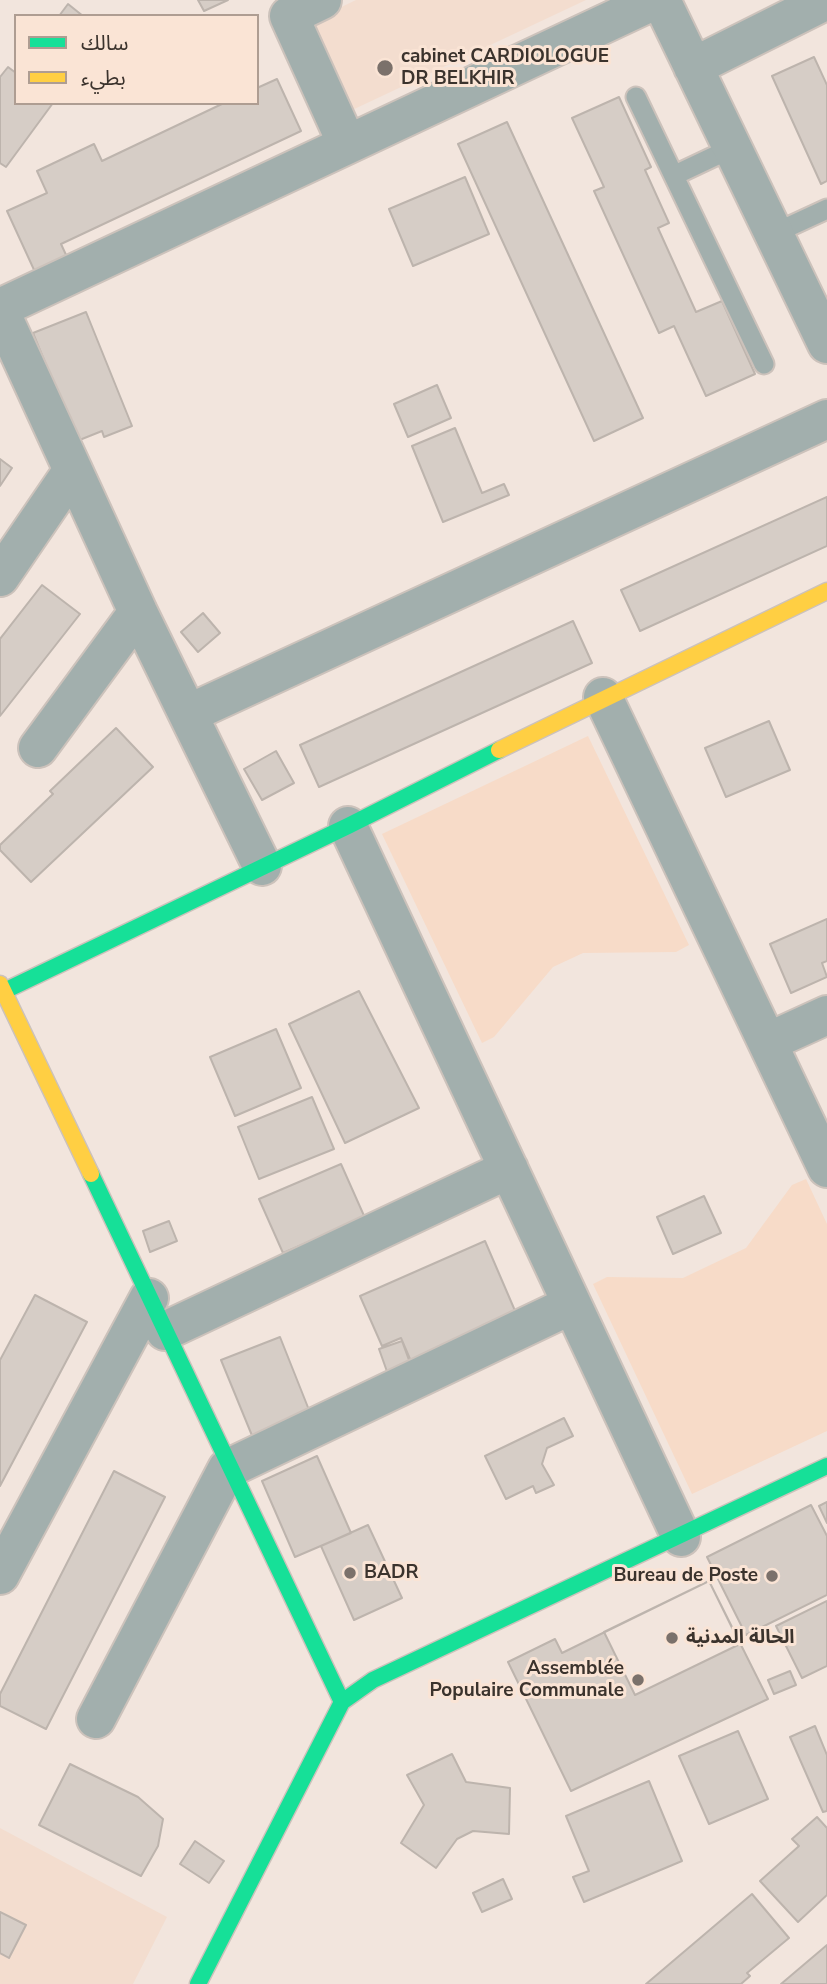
<!DOCTYPE html>
<meta charset="utf-8">
<style>
body{margin:0}
#map{position:relative;width:827px;height:1984px;overflow:hidden;background:#f2e5dd;font-family:"Nunito Sans","Noto Sans Arabic",sans-serif}
canvas{display:block}
.legend{position:absolute;left:14px;top:14px;width:245px;height:91px;box-sizing:border-box;background:#fae4d5;border:2px solid #ae9d92;margin:0;padding:9px 12px;list-style:none;font-size:21px;color:#3b332d}
.legend li{display:flex;align-items:center;gap:14px;height:35px}
.legend b{width:35px;border:2px solid #ae9d92}
</style>
<div id="map">
<canvas width="827" height="1984"></canvas>
<ul class="legend">
<li><b style="height:9px;background:#16e098"></b>سالك</li>
<li><b style="height:9px;background:#ffcf43"></b>بطيء</li>
</ul>
</div>
<script>
const context = document.querySelector('canvas').getContext('2d');
context.lineJoin = 'round';
function paint(path, color) { context.fillStyle = color; context.fill(path, 'evenodd'); }
function trace(path, color, width, dash) { context.strokeStyle = color; context.lineWidth = width; context.lineCap = dash ? 'butt' : 'round'; context.setLineDash(dash || []); context.stroke(path); }
function write(font, color, halo, rows, align = 'center') {
  context.font = font + ' "Nunito Sans","Noto Sans Arabic",sans-serif'; context.lineWidth = 6; context.setLineDash([]); context.textBaseline = 'middle'; context.strokeStyle = halo; context.fillStyle = color; for (const [text, x, y, turn = 0] of rows) {
    context.save(); context.translate(x, y); context.rotate((+turn || 0) * Math.PI / 180); context.textAlign = isNaN(turn) ? turn : align; if (halo) context.strokeText(text, 0, 0); context.fillText(text, 0, 0); context.restore();
  }
}
const built = new Path2D(`
 M356,0H586L348,112L306,24Z
 M0,1828L167,1917L133,1984H0Z`);
const green = new Path2D(`
 M588,736L689,945L676,952L583,953L553,967L494,1037L482,1043L382,834Z
 M806,1179L827,1224V1431L692,1494L593,1284L607,1277L683,1278L746,1248L792,1185Z`);
const building = new Path2D(`
 M198,0H228L204,11Z
 M68,4L83,16H59Z
 M814,57L827,85V181L821,184L772,76Z
 M8,67L16,73V103H53L6,167L0,163V77Z
 M277,79L301,131L61,244L67,257L35,272L7,211L47,193L37,171L94,144L102,161L224,103H257V88Z
 M619,97L651,167L645,170L669,223L658,228L696,312L722,301L755,374L706,396L674,326L659,333L594,191L604,187L572,118Z
 M507,122L643,418L594,441L458,144Z
 M465,177L489,234L413,266L389,209Z
 M86,312L132,426L104,437L102,431L77,441L33,333Z
 M437,385L451,418L408,437L394,404Z
 M455,428L482,493L504,484L509,495L443,522L412,446Z
 M0,459L12,468L0,486Z
 M827,497V546L640,631L621,590Z
 M42,585L80,614L0,716V639Z
 M203,613L220,633L198,652L181,632Z
 M573,621L592,663L319,787L300,745Z
 M769,721L790,770L726,797L705,748Z
 M116,728L153,767L31,882L0,850V845L53,794L50,791Z
 M276,751L294,783L262,800L244,769Z
 M827,919V961L822,963L827,977L791,993L770,944Z
 M359,991L419,1108L345,1143L289,1024Z
 M276,1029L301,1088L235,1116L210,1057Z
 M312,1097L334,1149L259,1179L238,1127Z
 M341,1164L365,1218L283,1253L259,1199Z
 M704,1196L721,1233L673,1254L657,1217Z
 M169,1221L177,1241L150,1252L143,1231Z
 M485,1241L519,1320L413,1366L401,1338L382,1346L360,1296Z
 M35,1295L87,1322L0,1486V1360Z
 M280,1337L311,1415L253,1438L221,1360Z
 M402,1341L413,1371L390,1380L379,1349Z
 M564,1418L573,1436L547,1448L542,1464L554,1485L536,1493L533,1486L506,1499L485,1456Z
 M317,1456L351,1533L295,1557L262,1481Z
 M114,1471L165,1497L46,1729L0,1706V1694Z
 M827,1502V1523L819,1506Z
 M811,1505L827,1536V1595L746,1635L707,1557Z
 M368,1525L402,1598L354,1620L321,1546Z
 M709,1581L768,1699L571,1791L508,1662L555,1639L562,1653Z
 M709,1581L740,1644L635,1695L604,1632Z
 M827,1601V1666L802,1678L776,1626Z
 M790,1671L796,1685L774,1694L768,1680Z
 M815,1726L827,1755V1811L823,1812L790,1737Z
 M738,1731L768,1799L709,1824L679,1756Z
 M452,1754L466,1782L510,1788L509,1834L473,1831L457,1839L436,1868L401,1843L424,1805L407,1775Z
 M70,1764L138,1797L163,1819L158,1846L141,1876L39,1825Z
 M649,1781L682,1861L584,1902L573,1877L589,1871L566,1816Z
 M817,1817L827,1828V1895L798,1922L760,1881L799,1846L792,1839Z
 M195,1841L224,1861L209,1883L180,1864Z
 M503,1879L512,1899L482,1912L473,1893Z
 M752,1894L789,1938L747,1973L750,1976L741,1984H646Z
 M0,1912L26,1925L9,1958L0,1953Z
 M827,1945V1984H781Z`);
const lane = new Path2D(`
 M636,97L764,364
 M675,175L732,148
 M773,234L827,209`);
const street = new Path2D(`
 M322,0L289,16L347,144
 M661,0L827,344
 M693,67L827,0
 M0,308L655,0
 M0,311L138,612L262,866
 M0,577L73,470
 M603,697L827,1168
 M190,713L827,419
 M38,748L138,612
 M348,826L681,1537
 M768,1042L827,1015
 M165,1331L509,1169
 M0,1575L149,1298
 M96,1719L227,1469L571,1305`);
const fast = new Path2D(`
 M0,993L348,826L499,750
 M91,1174L342,1702
 M198,1984L342,1702L373,1680L827,1466`);
const slow = new Path2D(`
 M499,750L827,591
 M0,984L91,1174`);
const markers = [
 [385,68,9,"#7b716b"],
 [350,1573,7,"#7b716b"],
 [772,1576,7,"#7b716b"],
 [672,1638,7,"#7b716b"],
 [638,1680,7,"#7b716b"]
];
const poiNames = [
 ["cabinet CARDIOLOGUE",401,57],
 ["DR BELKHIR",401,79],
 ["BADR",364,1573],
 ["Bureau de Poste",758,1576,"right"],
 ["الحالة المدنية",686,1638],
 ["Assemblée",624,1669,"right"],
 ["Populaire Communale",624,1691,"right"]
];
paint(built, '#f3ddcf');
paint(green, '#f7dbc8');
paint(building, '#d6cdc6');
trace(building, '#bdb4ad', 2);
trace(lane, '#ccc2bb', 23);
trace(street, '#ccc2bb', 42);
trace(fast, '#ccc2bb', 19);
trace(slow, '#ccc2bb', 19);
trace(lane, '#a2afad', 19);
trace(street, '#a2afad', 38);
trace(fast, '#16e098', 16);
trace(slow, '#ffcf43', 16);
for (const [x, y, r, color] of markers) { const dot = new Path2D(); dot.arc(x, y, r, 0, 2 * Math.PI); context.fillStyle = color; context.fill(dot); trace(dot, '#fae4d5', 2.5); }
write('bold 19px', '#3b332d', '#fae4d5', poiNames, 'left');
</script>
